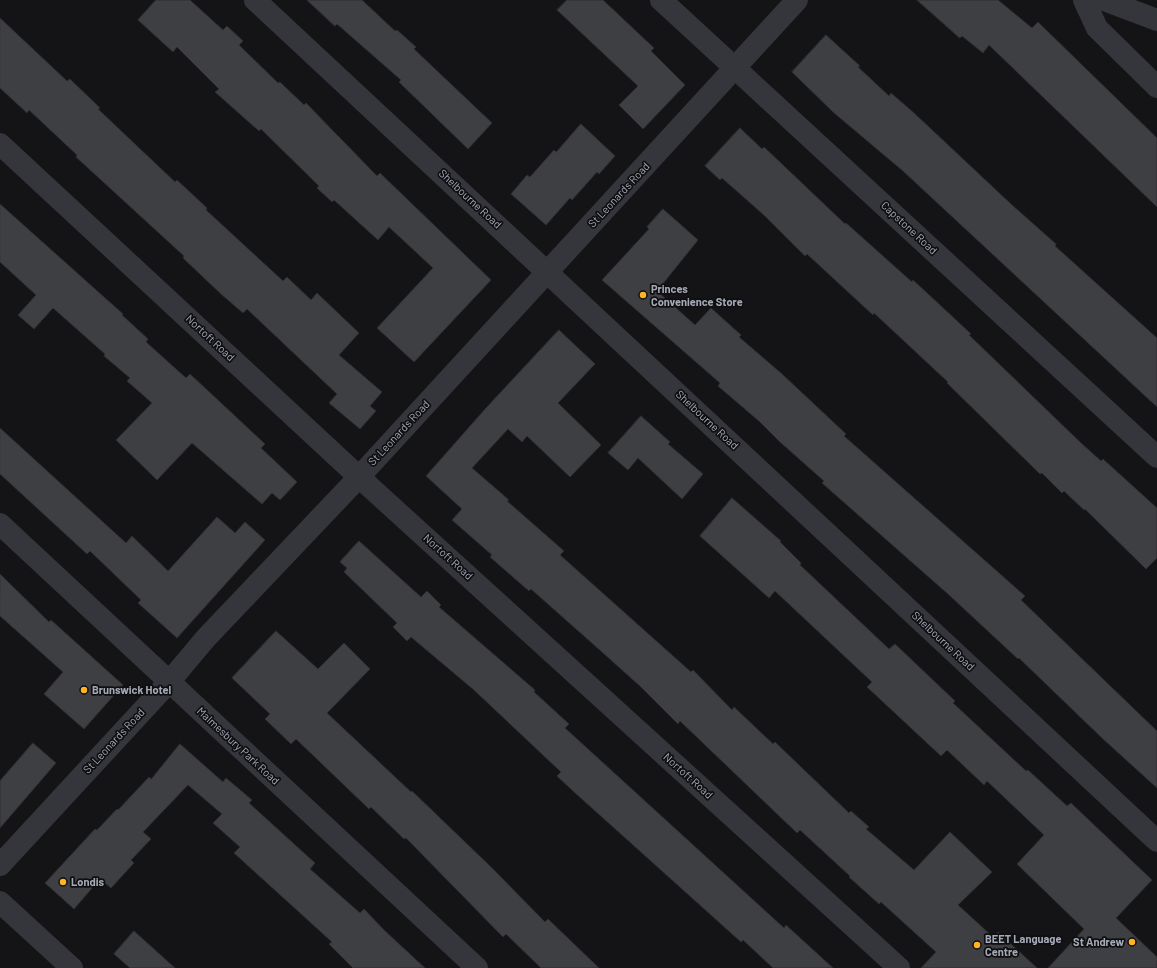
<!DOCTYPE html>
<style>
body{margin:0}
canvas{display:block;background:#141416}
</style>
<canvas width="1157" height="968"></canvas>
<script>
const context = document.querySelector('canvas').getContext('2d');
context.lineJoin = 'round';
function paint(path, color) { context.fillStyle = color; context.fill(path, 'evenodd'); }
function trace(path, color, width, dash) { context.strokeStyle = color; context.lineWidth = width; context.lineCap = dash ? 'butt' : 'round'; context.setLineDash(dash || []); context.stroke(path); }
function write(font, color, halo, rows, align = 'center') {
  context.font = font + ' Barlow,sans-serif'; context.lineWidth = 3.5; context.setLineDash([]); context.textBaseline = 'middle'; context.strokeStyle = halo; context.fillStyle = color; for (const [text, x, y, turn = 0] of rows) {
    context.save(); context.translate(x, y); context.rotate((+turn || 0) * Math.PI / 180); context.textAlign = isNaN(turn) ? turn : align; if (halo) context.strokeText(text, 0, 0); context.fillText(text, 0, 0); context.restore();
  }
}
const building = new Path2D(`
 M156,0H190L223,30L227,26L243,41L239,45L278,83L280,82L304,105L306,103L377,176L380,173L491,280L414,362L377,328L433,268L389,227L378,240L334,200L332,202L317,188L319,186L261,129L259,131L215,92L219,89L177,47L173,52L138,20Z
 M307,0H362L395,31L397,30L416,47L414,49L492,123L468,149L399,82L401,80L337,24L335,26Z
 M567,0H603L654,48L651,51L685,85L643,129L619,105L638,86L557,10Z
 M917,0H998L1032,28L1038,22L1157,138V207L989,45L983,53L962,36L960,38Z
 M0,18L67,81L70,79L100,108L98,109L175,182L177,180L207,208L206,210L283,281L287,277L311,300L317,293L359,333L339,355L382,392L370,406L376,411L360,429L329,403L337,394L247,309L243,313L221,294L183,258L184,256L76,157L77,155L29,110L27,113L0,88Z
 M826,35L860,66L858,67L889,96L891,93L914,113L1012,205L1056,244L1055,246L1157,338V407L903,171L833,112L792,72Z
 M581,124L615,156L599,174L597,172L572,200L570,198L546,225L511,194L527,175L530,177L554,150L556,152Z
 M740,128L762,149L764,147L845,224L846,223L912,282L913,280L955,319L971,334L969,335L1081,443L1101,461L1103,459L1157,508V558L1146,569L1085,509L1084,510L1064,491L1062,493L1042,473L1040,474L947,383L948,382L874,313L873,315L807,254L805,256L765,216L722,178L720,180L705,166Z
 M0,204L123,314L122,315L148,339L146,342L186,378L190,374L265,444L261,448L297,482L280,500L272,493L262,504L192,443L157,480L116,440L152,403L127,381L130,378L104,356L105,354L53,308L34,329L18,315L36,295L0,262Z
 M663,209L698,240L657,291L695,325L711,308L741,335L739,337L782,374L846,434L844,436L1025,596L1021,600L1157,731V788L1102,738L1019,658L1018,659L948,594L822,483L824,481L780,442L760,422L718,386L720,383L602,280L649,229L647,227Z
 M559,330L595,364L558,403L601,445L570,477L527,436L522,442L508,429L472,468L509,500L507,501L564,551L560,555L691,672L693,670L732,710L734,707L773,744L775,742L849,813L851,811L869,827L866,829L914,870L950,832L992,872L958,905L993,937L998,932L1037,968H921L936,952L881,902L879,904L849,877L850,876L800,830L797,833L680,721L678,724L641,687L602,652L531,589L529,591L490,557L492,555L452,520L462,509L426,476L486,408Z
 M641,416L670,442L668,444L703,474L682,499L638,458L628,470L608,453Z
 M0,428L126,543L132,536L168,571L217,517L235,533L245,522L265,540L177,638L138,603L141,600L90,551L87,554L0,474Z
 M732,498L781,541L780,542L801,563L800,565L889,649L895,644L955,701L953,703L1026,771L1028,770L1067,806L1071,803L1152,880L1116,918L1157,957V968H1048L1084,929L1017,864L1044,835L987,781L984,785L947,750L941,756L867,687L872,682L775,591L769,598L700,536Z
 M359,541L421,597L427,591L441,605L439,607L535,690L534,692L569,724L565,728L784,928L786,925L833,968H773L743,940L741,942L573,791L557,776L561,772L474,690L411,637L407,641L393,627L397,623L344,572L347,568L340,562Z
 M0,574L49,622L51,620L123,685L84,729L44,694L63,672L0,616Z
 M276,631L318,669L344,643L370,669L327,713L411,792L412,791L491,867L545,922L548,919L599,968H541L506,934L503,937L406,838L404,839L371,807L369,809L296,739L291,744L265,719L270,714L232,678Z
 M33,743L56,763L0,828V781Z
 M180,744L223,782L226,778L252,800L249,803L315,863L310,869L360,913L364,909L384,930L425,968H353L329,944L332,942L234,853L240,847L213,823L222,814L188,785L143,832L151,839L131,860L134,863L111,888L100,879L74,909L45,883L95,829L97,830L117,809L118,810L149,777L151,779Z
 M134,931L175,968H130L114,954Z`);
const street = new Path2D(`
 M255,0L1157,841
 M661,0L1157,457
 M1084,0L1097,28L1157,87
 M1104,0L1157,20
 M0,144L359,477L899,968
 M0,524L477,968
 M0,865L169,682L206,638L359,477L797,0
 M0,902L72,968`);
const markers = [
 [643,295,4,"#feb424"],
 [84,690,4,"#feb424"],
 [63,882,4,"#feb424"],
 [1132,942,4,"#feb424"],
 [977,945,4,"#feb424"]
];
const streetNames = [
 ["St Leonards Road",619,195,-47],
 ["Shelbourne Road",470,199,43],
 ["Capstone Road",909,228,43],
 ["Nortoft Road",210,338,43],
 ["Shelbourne Road",707,420,43],
 ["St Leonards Road",399,433,-47],
 ["Nortoft Road",448,557,42],
 ["Shelbourne Road",943,641,43],
 ["St Leonards Road",114,741,-47],
 ["Malmesbury Park Road",238,746,43],
 ["Nortoft Road",688,776,42]
];
const poiNames = [
 ["Princes",651,289],
 ["Convenience Store",651,302],
 ["Brunswick Hotel",92,690],
 ["Londis",71,882],
 ["BEET Language",985,939],
 ["Centre",985,952],
 ["St Andrew",1124,942,"right"]
];
paint(building, '#3e3f43');
trace(building, '#2e2e32', 1);
trace(street, '#35363b', 22);
for (const [x, y, r, color] of markers) { const dot = new Path2D(); dot.arc(x, y, r, 0, 2 * Math.PI); context.fillStyle = color; context.fill(dot); trace(dot, '#0f0f11', 1.5); }
write('11px', '#a5aab7', '#0f0f11', streetNames);
write('bold 11px', '#a5aab7', '#0f0f11', poiNames, 'left');
</script>
